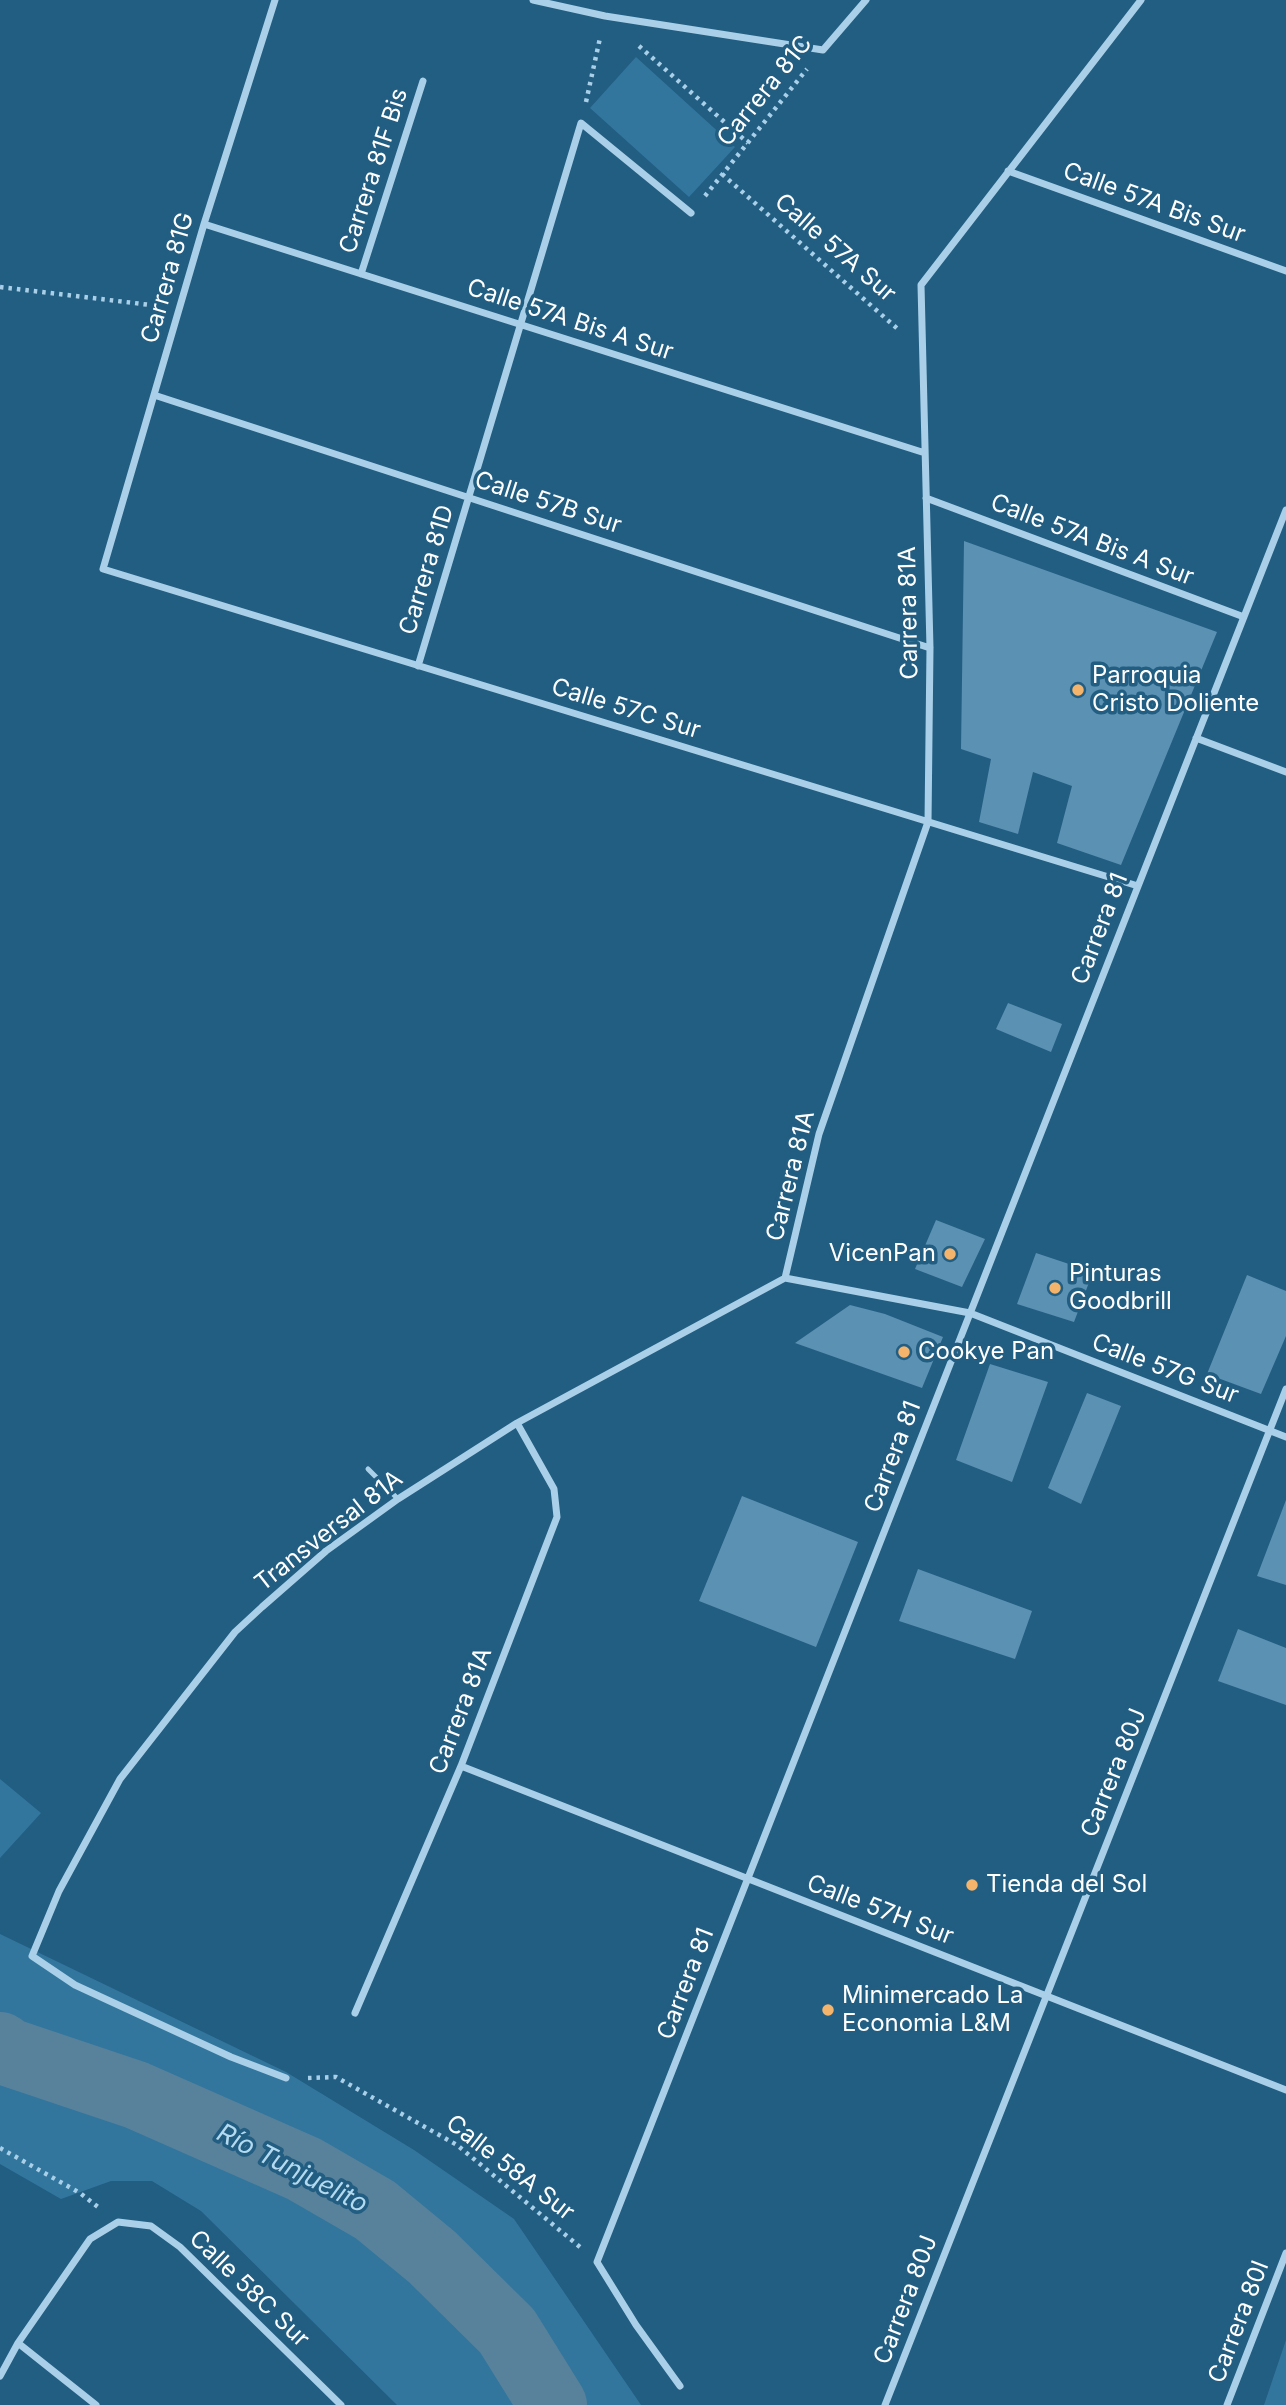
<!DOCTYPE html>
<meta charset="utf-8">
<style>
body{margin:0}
canvas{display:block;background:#225d82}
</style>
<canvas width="1286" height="2405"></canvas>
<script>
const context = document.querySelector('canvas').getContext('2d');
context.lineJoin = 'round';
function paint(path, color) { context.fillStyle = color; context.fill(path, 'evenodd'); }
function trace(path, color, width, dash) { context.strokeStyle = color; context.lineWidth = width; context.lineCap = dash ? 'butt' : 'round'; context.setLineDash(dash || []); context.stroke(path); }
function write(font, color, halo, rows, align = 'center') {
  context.font = font + ' Inter,sans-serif'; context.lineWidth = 7; context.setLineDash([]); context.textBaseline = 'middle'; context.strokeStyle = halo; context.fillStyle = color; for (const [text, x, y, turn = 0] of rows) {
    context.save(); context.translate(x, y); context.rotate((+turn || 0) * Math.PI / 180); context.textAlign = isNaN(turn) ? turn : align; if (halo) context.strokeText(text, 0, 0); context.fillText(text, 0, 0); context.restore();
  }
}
const green = new Path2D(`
 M636,57L735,147L689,197L590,108Z
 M0,1779L41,1813L0,1858Z
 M0,1934L286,2072L414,2150L514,2219L641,2405H397L201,2211L152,2181H111L61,2199L0,2164Z
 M1286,2340V2405H1264Z`);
const river = new Path2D(`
 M0,2046L8,2052L136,2095L304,2169L375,2210L432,2257L507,2331L553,2405`);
const building = new Path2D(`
 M964,541L1217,632L1121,865L1057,843L1072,786L1033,772L1018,834L979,822L991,759L961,749Z
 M1008,1003L1062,1024L1051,1052L996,1029Z
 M936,1220L985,1239L962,1287L915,1269Z
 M1036,1253L1093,1272L1074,1322L1017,1304Z
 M1247,1275L1286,1291V1336L1261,1394L1207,1374Z
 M850,1305L885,1314L943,1337L922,1388L795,1343Z
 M990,1364L1048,1382L1012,1482L956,1460Z
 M1087,1393L1121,1406L1081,1504L1048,1488Z
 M742,1496L858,1542L816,1647L699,1601Z
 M1286,1500V1585L1257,1576Z
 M918,1569L1032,1611L1015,1659L899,1621Z
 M1238,1629L1286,1648V1705L1218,1681Z`);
const path = new Path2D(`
 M639,46L748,143
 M586,102L600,38
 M722,174L900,331
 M705,196L807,69
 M0,287L159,306
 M308,2078L336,2077L457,2145L580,2247
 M0,2148L80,2193L98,2207`);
const lane = new Path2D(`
 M368,1469L398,1499`);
const street = new Path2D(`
 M275,0L204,224L103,569L1138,886
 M533,0L605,16L823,50L866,0
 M1008,171L1286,271
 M204,224L925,453
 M361,274L423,81
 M154,395L930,648
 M926,498L1244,617
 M418,666L581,123L691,213
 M1196,738L1286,772
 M785,1278L819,1134L928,822L930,648L921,285L1141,0
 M785,1278L970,1313L1286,1437
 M461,1766L1286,2090
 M355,2013L461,1766L557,1517L554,1489L517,1423
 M286,2078L231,2057L75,1985L32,1956L59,1891L120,1779L235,1632L262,1607L326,1551L398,1499L517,1423L785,1278
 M18,2343L96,2405
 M0,2376L18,2343L90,2239L118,2222L151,2226L180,2247L341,2405
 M680,2386L636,2325L597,2262L1286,510
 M885,2405L1286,1389
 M1227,2405L1286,2253`);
const markers = [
 [1078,690,7,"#f4b46b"],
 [950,1254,7,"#f4b46b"],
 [1055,1288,7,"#f4b46b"],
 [904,1352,7,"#f4b46b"],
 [972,1885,7,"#f4b46b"],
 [828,2010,7,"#f4b46b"]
];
const streetNames = [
 ["Carrera 81C",765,91,-51],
 ["Carrera 81F Bis",374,171,-72],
 ["Calle 57A Bis Sur",1154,203,20],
 ["Calle 57A Sur",835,248,41],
 ["Carrera 81G",168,278,-74],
 ["Calle 57A Bis A Sur",570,320,18],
 ["Calle 57B Sur",548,503,18],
 ["Calle 57A Bis A Sur",1092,540,21],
 ["Carrera 81D",427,570,-73],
 ["Carrera 81A",909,613,-91],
 ["Calle 57C Sur",626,709,17],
 ["Carrera 81",1100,929,-69],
 ["Carrera 81A",791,1176,-76],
 ["Calle 57G Sur",1165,1369,21],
 ["Carrera 81",893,1457,-69],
 ["Transversal 81A",329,1531,-38],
 ["Carrera 81A",461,1711,-69],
 ["Carrera 80J",1114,1773,-68],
 ["Calle 57H Sur",880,1910,21],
 ["Carrera 81",686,1984,-69],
 ["Calle 58A Sur",510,2168,38],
 ["Calle 58C Sur",249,2289,44],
 ["Carrera 80J",906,2300,-69],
 ["Carrera 80I",1239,2322,-69]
];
const poiNames = [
 ["Parroquia",1092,676],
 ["Cristo Doliente",1092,704],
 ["VicenPan",936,1254,"right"],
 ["Pinturas",1069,1274],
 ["Goodbrill",1069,1302],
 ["Cookye Pan",918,1352],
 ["Tienda del Sol",986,1885],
 ["Minimercado La",842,1996],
 ["Economia L&M",842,2024]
];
const waterNames = [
 ["Río Tunjuelito",292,2169,27]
];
paint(green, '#32769e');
trace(river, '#58829b', 68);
paint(building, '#5b91b2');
trace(path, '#a9d0e8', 4.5, [3.5, 5]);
trace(lane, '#a9d0e8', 5);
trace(street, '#a9d0e8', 7);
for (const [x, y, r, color] of markers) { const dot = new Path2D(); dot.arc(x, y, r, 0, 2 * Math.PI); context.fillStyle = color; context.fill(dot); trace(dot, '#225d82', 2.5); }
write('24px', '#fff', '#225d82', streetNames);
write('24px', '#fff', '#225d82', poiNames, 'left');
write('italic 26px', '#b4daef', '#225d82', waterNames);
</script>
